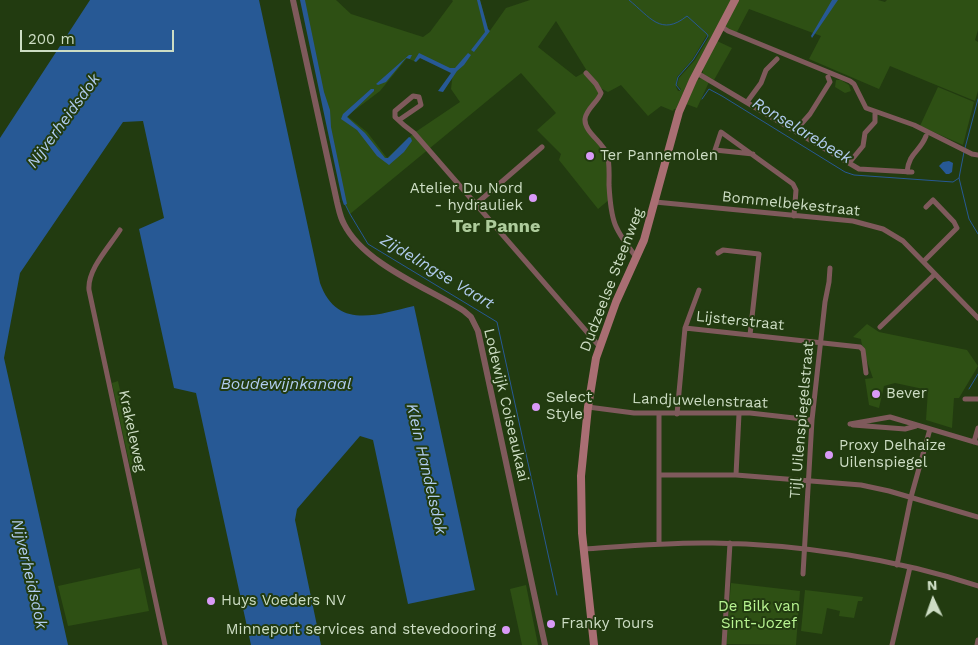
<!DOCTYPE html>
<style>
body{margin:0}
#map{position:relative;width:978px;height:645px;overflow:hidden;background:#223b10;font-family:"Work Sans",sans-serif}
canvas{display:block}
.north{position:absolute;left:908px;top:575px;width:50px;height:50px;-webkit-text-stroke:4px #223b10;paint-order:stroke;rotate:357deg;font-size:14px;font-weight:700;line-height:20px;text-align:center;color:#cdddc4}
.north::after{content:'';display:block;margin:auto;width:18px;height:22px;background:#cdddc4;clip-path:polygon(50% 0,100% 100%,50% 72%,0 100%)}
.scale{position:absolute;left:20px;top:30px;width:154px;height:22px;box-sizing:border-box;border:2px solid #cdddc4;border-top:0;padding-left:6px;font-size:15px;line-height:18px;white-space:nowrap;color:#cdddc4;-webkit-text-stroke:4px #223b10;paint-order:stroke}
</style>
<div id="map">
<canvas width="978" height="645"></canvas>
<div class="north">N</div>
<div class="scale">200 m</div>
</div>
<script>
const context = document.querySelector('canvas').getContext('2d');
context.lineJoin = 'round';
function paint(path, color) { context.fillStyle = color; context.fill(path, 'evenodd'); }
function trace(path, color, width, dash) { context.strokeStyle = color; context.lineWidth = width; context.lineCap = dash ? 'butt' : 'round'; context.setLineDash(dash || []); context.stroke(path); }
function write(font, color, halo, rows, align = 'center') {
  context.font = font + ' "Work Sans",sans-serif'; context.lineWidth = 4; context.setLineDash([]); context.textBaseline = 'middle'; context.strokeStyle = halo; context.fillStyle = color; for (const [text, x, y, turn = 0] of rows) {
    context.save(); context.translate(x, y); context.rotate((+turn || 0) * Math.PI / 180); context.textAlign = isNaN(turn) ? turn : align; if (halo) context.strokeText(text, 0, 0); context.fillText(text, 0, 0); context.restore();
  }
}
const green = new Path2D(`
 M302,0H336L351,14L423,37L430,32L453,1L452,0H480L489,32L506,8L530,0H878L885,2L887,0H978V30L975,40L978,42V91L975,101L890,66L879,89L809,59L821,36L749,9L736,34L722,27L711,38L686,86L676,109H674L673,111L661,106L648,116L621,85L608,92L600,88L601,93L585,121L607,154L610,199L598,209L559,160L561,154L537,130L556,113L521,73L350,214L346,205ZM556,21L587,71L576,77L538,47ZM707,35L709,37L695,60L679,78L677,85L681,89L680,91H678L676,87L677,77L692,60ZM407,58L416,62L420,58L453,72L451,89L460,102L414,133L387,158L367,132L347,116L380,91Z
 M717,41L732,48L714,80L703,74V68Z
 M701,78L709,82L697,108L686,104L697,80Z
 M836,80H841L849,85L851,91L845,93L835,87Z
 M938,87L974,102L963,145L920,126Z
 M867,324L879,332L967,350L978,366L959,398H954L952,428L926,420L928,390L895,383L884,386L879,408L869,405L865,379L873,378C870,369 861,345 861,339L853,337Z
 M118,381L137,470L131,471L112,383Z
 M140,568L149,611L68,626L58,586Z
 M731,583L800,591L796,645L726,644Z
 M526,585L538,645H522L510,589Z
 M805,590L863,597L862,601H858L854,618L839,616L840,611L827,608L822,634L801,631Z`);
const water = new Path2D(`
 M90,0H259L320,283C337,330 376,315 414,306L475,590L408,604L373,440L360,436L297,509L295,520L321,645H251L196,393L174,388L139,229L164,218L143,121L123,122L20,273L4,358L68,645H0V138Z
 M300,0H305L324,92L330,110L331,127L347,204L344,205L342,199Z
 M477,0H480L488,29L490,31L474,52L471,50L485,32Z
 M832,0H838L812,38L811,36Z
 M419,53L450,68H455L468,53L471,55L464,65L457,71L443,92L438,91L451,73L420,58L416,62L414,61Z
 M409,55H412L410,59L406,58L386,82L378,85L376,84Z
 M371,89H374V91L347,117L365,133L385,158H388L409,137L411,138L412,141L404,152L389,165L377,156L357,130L341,119L343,114Z
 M949,161L953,163L952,172L949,174H946L939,166L943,162Z`);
const stream = new Path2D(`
 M629,0C650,17 661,37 687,16L707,34L708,36L693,60L678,77L676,85L680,90
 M702,99L709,89L722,96L845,172L854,175L953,182L959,178
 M965,148L978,99
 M964,152L959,178L969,219L978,234
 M345,204L350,214L368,244L497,322L557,595
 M969,389L978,374`);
const minor = new Path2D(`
 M722,27L728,31L850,81L854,84L866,108L914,125L972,154L978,155
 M586,73L596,84L601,93C598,102 586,109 585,119C584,132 603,142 607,154C610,163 609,175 609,185C611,222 614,229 637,258
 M697,73L859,169L912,172
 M747,102L761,83L766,70L777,59
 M399,120L421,105L419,97L413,96L395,111V117C401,123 407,128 414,133L600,347
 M795,131L810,114L830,82L828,77
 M753,154L715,150L721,132L793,184L796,190L794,216
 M849,163L863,146L865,133L875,122V114
 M907,172C909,152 920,152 926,136
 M655,202L853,221L883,229L903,241L978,318
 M476,204L542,147
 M120,230C109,247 87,270 89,290L165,645
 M718,253L723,250L759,254L750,335
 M924,261L957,228L954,222L933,200L926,207
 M880,327L935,274
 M685,328L860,347L863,350L866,373
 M965,399H978
 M588,407L634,413H750L812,420
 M677,414L685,328L699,290
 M850,424L890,417L978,443
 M853,425L905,429L916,426
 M974,442L978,428
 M659,475H736L861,485L889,491L978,517
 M736,475L739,414
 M659,544V414
 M584,549C627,546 670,542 713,543C799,544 897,559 978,586
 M897,565L911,497L930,429
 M803,574L812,420L825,302L829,282L830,268
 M724,645L730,543
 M892,645L910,567
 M977,645L978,640`);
const tertiary = new Path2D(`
 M293,0L337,202C339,210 340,217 344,224C364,264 428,288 464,311L471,317L478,331L545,645`);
const secondary = new Path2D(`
 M594,645L582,533L581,476L588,407L596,358L616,302L644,240L679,112L693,80L735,0`);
const markers = [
 [590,156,5,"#d99af7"],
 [533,198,5,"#d99af7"],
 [876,394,5,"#d99af7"],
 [536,407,5,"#d99af7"],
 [829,455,5,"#d99af7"],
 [211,601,5,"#d99af7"],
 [551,624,5,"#d99af7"],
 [506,630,5,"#d99af7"]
];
const poiNames = [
 ["Ter Pannemolen",600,156],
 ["Atelier Du Nord",523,189,"right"],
 ["- hydrauliek",523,206,"right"],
 ["Bever",886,394],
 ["Select",546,398],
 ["Style",546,415],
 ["Proxy Delhaize",839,446],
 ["Uilenspiegel",839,463],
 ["Huys Voeders NV",221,601],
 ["Franky Tours",561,624],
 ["Minneport services and stevedooring",496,630,"right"]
];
const streetNames = [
 ["Bommelbekestraat",791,204,6],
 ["Dudzeelse Steenweg",612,280,-69],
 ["Lijsterstraat",740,321,6],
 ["Landjuwelenstraat",700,401,2],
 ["Lodewijk Coiseaukaai",506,405,77],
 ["Tijl Uilenspiegelstraat",802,420,-85],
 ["Krakeleweg",132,431,78]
];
const parkNames = [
 ["De Bilk van",759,607],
 ["Sint-Jozef",759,624]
];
const waterNames = [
 ["Nijverheidsdok",64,121,-54],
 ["Ronselarebeek",802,131,31],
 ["Zijdelingse Vaart",437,272,31],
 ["Boudewijnkanaal",286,384],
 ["Klein Handelsdok",426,469,77],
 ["Nijverheidsdok",29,574,77]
];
const quarterNames = [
 ["Ter Panne",496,227]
];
paint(green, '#2e5014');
paint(water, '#275995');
trace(stream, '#275995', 1);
trace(minor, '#7f5a5c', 5);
trace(tertiary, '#7f5a5c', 6);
trace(secondary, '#a96e73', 8);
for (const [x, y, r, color] of markers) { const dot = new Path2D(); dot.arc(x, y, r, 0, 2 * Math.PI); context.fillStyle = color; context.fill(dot); trace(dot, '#223b10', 2); }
write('15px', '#cdddc4', '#223b10', poiNames, 'left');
write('15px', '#cdddc4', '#223b10', streetNames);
write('15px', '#b8f492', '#223b10', parkNames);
write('italic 16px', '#b1ccef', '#223b10', waterNames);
write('bold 18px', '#aecc9c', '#223b10', quarterNames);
</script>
